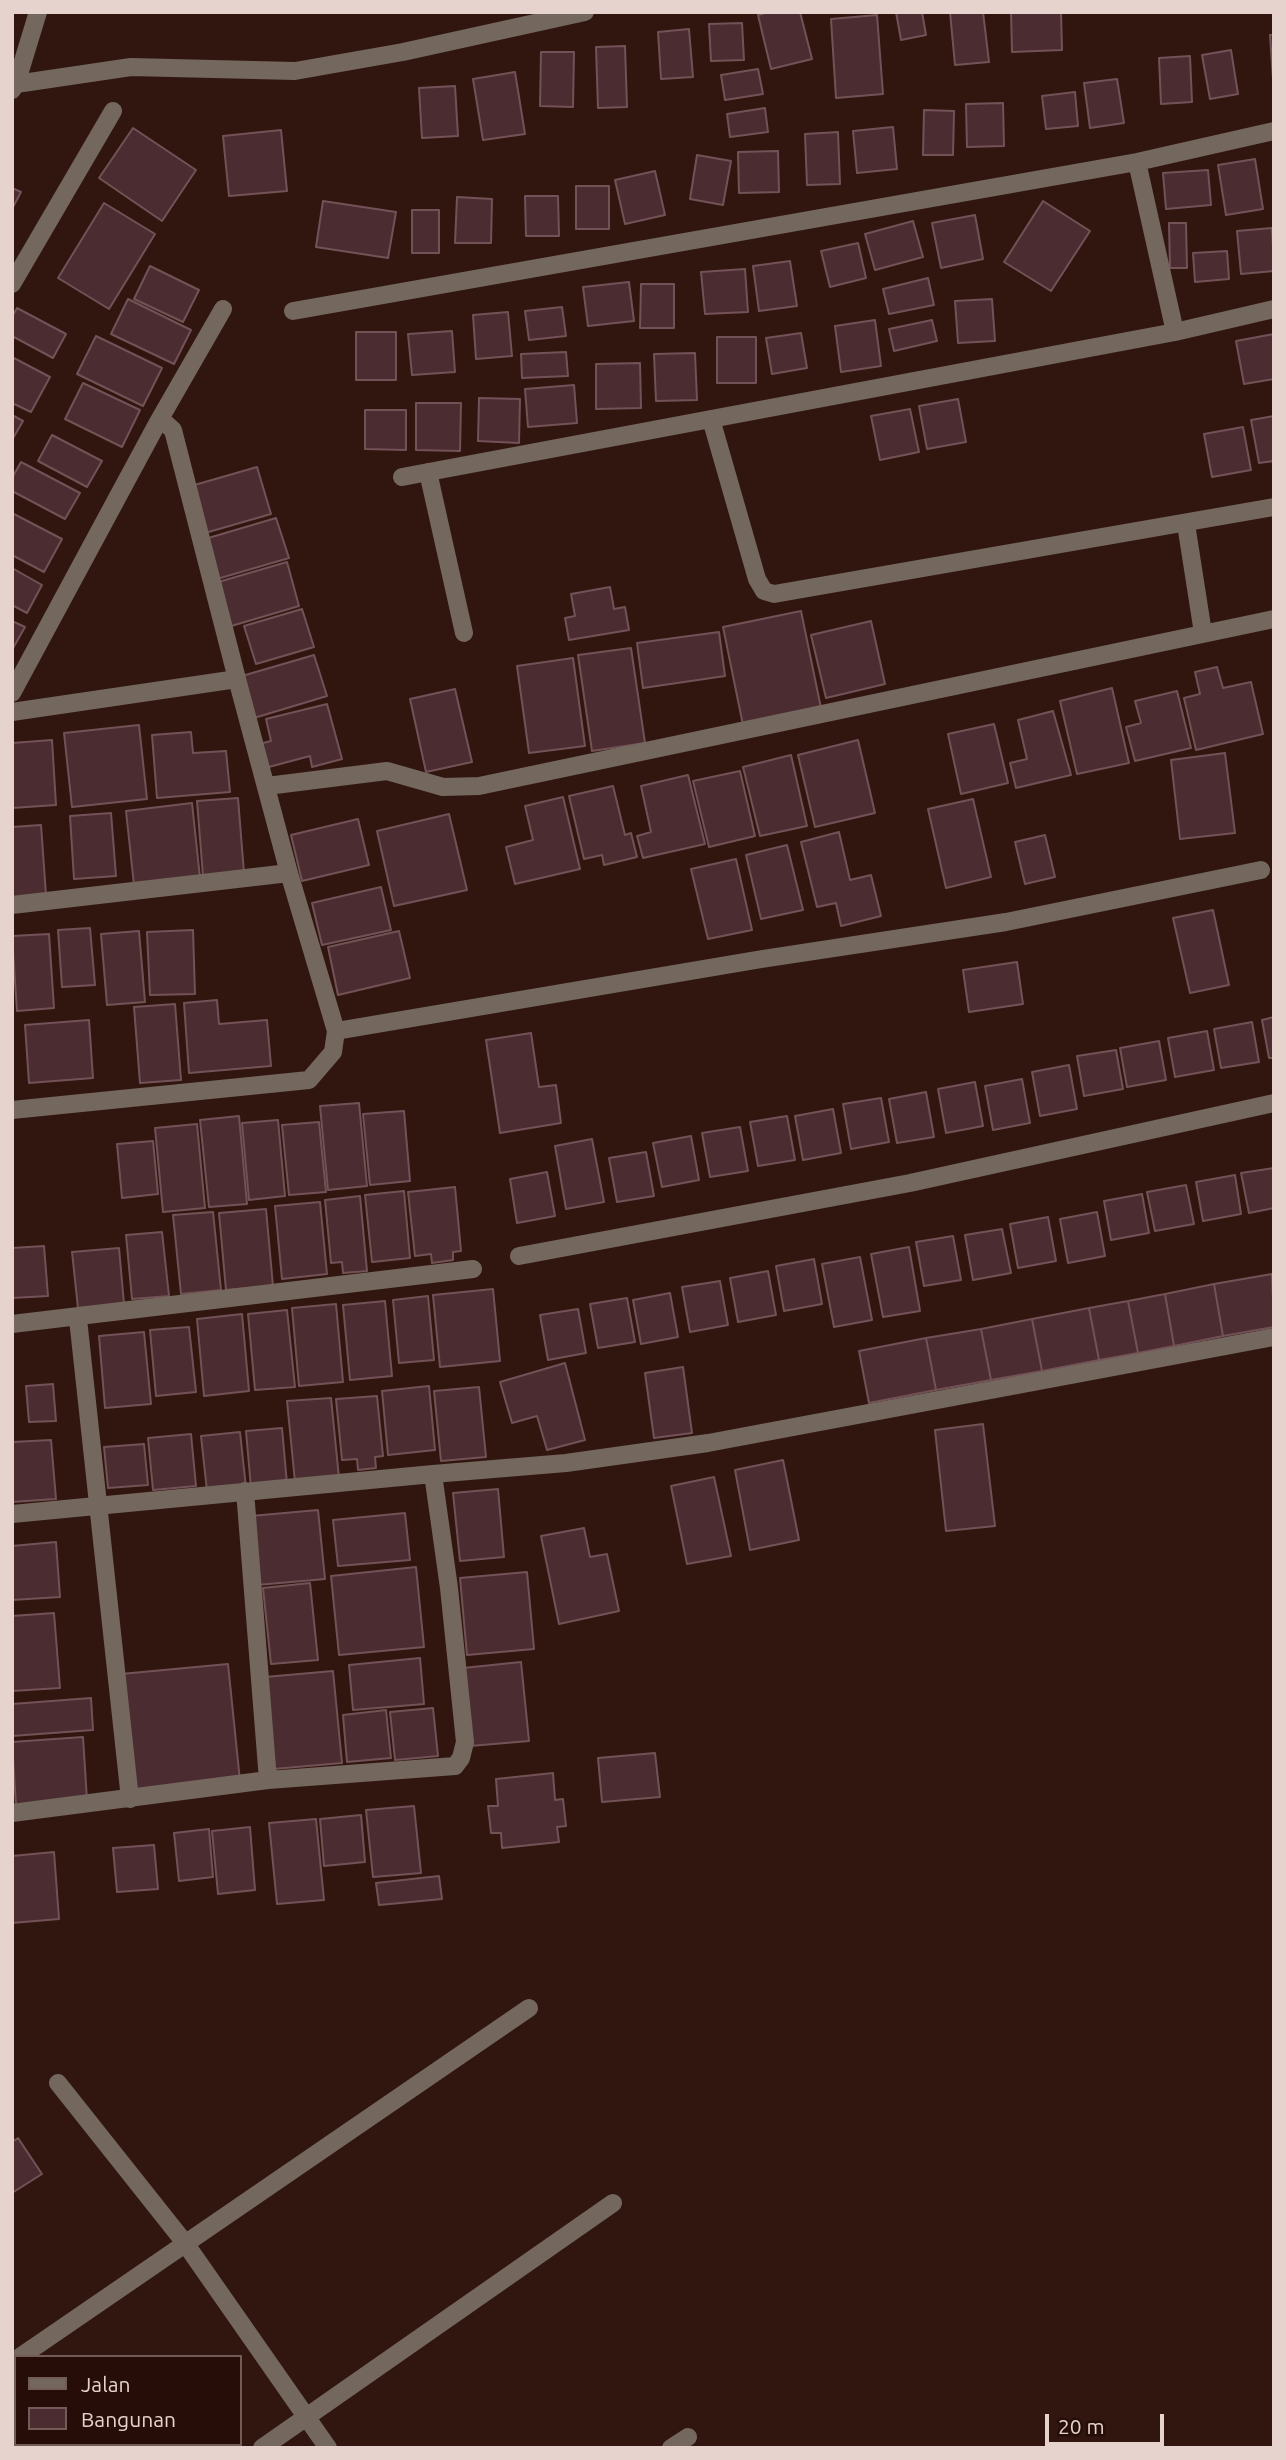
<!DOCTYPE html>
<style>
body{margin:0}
#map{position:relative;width:1286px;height:2460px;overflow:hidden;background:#311610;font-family:Ubuntu,sans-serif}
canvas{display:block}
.frame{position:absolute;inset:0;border:14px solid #e6d3ce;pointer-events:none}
.legend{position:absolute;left:14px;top:2355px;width:228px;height:91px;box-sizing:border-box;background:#260d07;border:2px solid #735c57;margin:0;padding:9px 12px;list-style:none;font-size:21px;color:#e6d3ce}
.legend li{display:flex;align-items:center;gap:14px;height:35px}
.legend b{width:35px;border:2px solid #735c57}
.scale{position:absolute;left:1045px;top:2414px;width:119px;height:32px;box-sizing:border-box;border:4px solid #e6d3ce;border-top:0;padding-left:9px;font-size:21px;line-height:24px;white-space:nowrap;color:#e6d3ce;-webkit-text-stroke:5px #260d07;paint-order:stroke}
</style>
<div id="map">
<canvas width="1286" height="2460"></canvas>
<div class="frame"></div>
<ul class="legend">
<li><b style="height:9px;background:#73675e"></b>Jalan</li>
<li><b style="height:19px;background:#4a2c31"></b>Bangunan</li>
</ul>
<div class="scale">20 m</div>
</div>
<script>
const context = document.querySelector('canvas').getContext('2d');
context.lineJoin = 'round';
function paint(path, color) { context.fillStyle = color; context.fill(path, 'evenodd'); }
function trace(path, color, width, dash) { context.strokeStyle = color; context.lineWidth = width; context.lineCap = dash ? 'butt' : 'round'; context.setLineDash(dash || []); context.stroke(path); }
const building = new Path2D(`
 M769,12H800L812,59L771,69L758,15Z
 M896,12H922L926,35L901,40Z
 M950,12H983L989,62L955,65Z
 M1011,12H1061L1062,50L1012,52Z
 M877,15L883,94L836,98L831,19Z
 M742,23L744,60L711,61L709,24Z
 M689,29L693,77L661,79L658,32Z
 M1270,35H1274L1273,79Z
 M625,46L627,107L598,108L596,47Z
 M1231,50L1238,94L1210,99L1202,55Z
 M541,52H574L573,107L540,106Z
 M1190,56L1192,102L1161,104L1159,58Z
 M758,69L763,94L725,100L721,75Z
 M515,72L525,134L483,140L473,79Z
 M1117,79L1124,123L1090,128L1084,83Z
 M455,86L458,136L422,138L419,88Z
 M1075,92L1078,126L1046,129L1042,96Z
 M1003,103L1004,146L967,147L966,104Z
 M765,108L768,132L730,137L727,114Z
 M924,110L954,111L953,155H923Z
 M893,127L897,169L857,173L853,131Z
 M133,128L196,170L162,221L99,178Z
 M281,130L287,191L229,196L223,136Z
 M838,132L840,184L807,185L805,134Z
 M778,151L779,192L739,193L738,152Z
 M697,155L731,161L723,205L690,199Z
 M1255,159L1263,209L1226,215L1218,165Z
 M1208,170L1211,205L1166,209L1163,173Z
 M655,171L665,215L625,224L615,180Z
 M576,186H609V229H576Z
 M12,188L21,192L12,209Z
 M525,196H558L559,236H526Z
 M457,197L492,199L491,243H455Z
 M323,201L396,212L388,258L316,247Z
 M1043,201L1090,231L1051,291L1004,262Z
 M104,203L155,234L109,309L58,278Z
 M412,210H439V253H412Z
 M975,215L983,259L941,268L932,223Z
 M913,221L923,257L875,270L865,234Z
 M1169,223H1186L1187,268H1170Z
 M1272,228L1274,271L1241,274L1237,231Z
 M858,243L866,278L830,287L821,251Z
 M1227,251L1229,279L1195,282L1193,253Z
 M790,261L797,306L759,311L753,266Z
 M150,266L199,290L183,322L134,299Z
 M745,269L748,312L705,314L701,272Z
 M928,278L934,305L889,314L883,289Z
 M629,282L634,321L588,326L583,287Z
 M641,284H674V328H640Z
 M128,299L191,330L174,364L111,334Z
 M992,299L995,341L958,343L955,301Z
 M562,307L566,336L529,340L525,311Z
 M17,308L66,334L53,358L12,336V317Z
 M508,312L512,356L476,359L473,315Z
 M875,320L881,366L841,372L835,326Z
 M932,320L937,341L894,351L889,329Z
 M452,331L455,372L412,375L408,334Z
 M356,332H396V380H356Z
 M801,333L807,368L772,374L766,338Z
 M1274,334V379L1244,384L1236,341Z
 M96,336L162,368L143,406L77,374Z
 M717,337H756V383H717Z
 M566,352L568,376L522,378L521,354Z
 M695,353L697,400L656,401L654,354Z
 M12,357L50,377L31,412L12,403Z
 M640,363L641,408L596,409V364Z
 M83,383L140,410L122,447L65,419Z
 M574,385L577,423L528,427L525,389Z
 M479,398L520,399L519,443L478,441Z
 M958,399L966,442L927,449L919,406Z
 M416,403H461L460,451L416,450Z
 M910,409L919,452L880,460L871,416Z
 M365,410H406V450L365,449Z
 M12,415L23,421L12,440Z
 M1274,416V461L1259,463L1251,420Z
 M1243,427L1251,470L1212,477L1204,434Z
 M52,435L102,461L87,487L38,461Z
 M21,462L80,493L65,519L12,491V478Z
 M257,467L271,514L205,533L191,486Z
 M12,513L62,539L44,572L12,555Z
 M276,518L289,558L217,579L205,539Z
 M287,562L299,606L228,627L215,583Z
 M12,568L42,585L27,613L12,605Z
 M610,587L614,609L625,607L629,630L569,640L565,618L575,616L571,594Z
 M302,609L314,647L256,664L244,626Z
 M801,611L822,713L744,730L723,627Z
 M12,621L25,627L12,650Z
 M871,621L885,684L826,698L811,635Z
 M719,632L725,676L643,688L637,643Z
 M631,648L645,743L592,751L578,655Z
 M314,655L327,696L254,718L242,676Z
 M573,658L585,746L529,753L517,666Z
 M1217,667L1223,688L1251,682L1263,734L1196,750L1184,698L1200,694L1195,672Z
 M1112,688L1129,763L1077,774L1060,701Z
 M455,689L472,762L426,772L410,699Z
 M1177,691L1191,748L1135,761L1126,727L1141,723L1135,701Z
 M327,704L342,759L312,767L310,756L265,768L259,744L271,741L266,719Z
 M1053,711L1071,775L1016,788L1010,763L1027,759L1018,720Z
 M994,724L1008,783L961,794L948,734Z
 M139,725L147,799L72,807L64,733Z
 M191,732L193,753L226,751L230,792L157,798L152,735Z
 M52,740L56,805L12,808V743Z
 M858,740L875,813L815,827L798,755Z
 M1225,753L1235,833L1180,839L1171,760Z
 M791,755L807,826L760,836L743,767Z
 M740,771L755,836L709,847L693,781Z
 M688,775L705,844L643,858L637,836L651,832L641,786Z
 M613,786L625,835L631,833L637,857L604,865L602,855L584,859L569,796Z
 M563,797L580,869L515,884L506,847L533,840L525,806Z
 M238,798L244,873L203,876L197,801Z
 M973,799L991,877L946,888L928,809Z
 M192,803L200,878L134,885L126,811Z
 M111,813L116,876L74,879L70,816Z
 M449,814L467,890L394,906L377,831Z
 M358,819L369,865L302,881L291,835Z
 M41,825L46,895L12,898V827Z
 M839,832L850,880L871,875L881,916L841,926L836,903L817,907L801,842Z
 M1045,835L1055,877L1025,884L1015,842Z
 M787,845L803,910L761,919L746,855Z
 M736,859L752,930L708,939L691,869Z
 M381,887L391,930L322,945L312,903Z
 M1213,910L1229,985L1190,993L1173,918Z
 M90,928L95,985L62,987L58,930Z
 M193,930L195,994L150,995L147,932Z
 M139,931L145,1002L107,1005L101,934Z
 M399,931L410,978L338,995L328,947Z
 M49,934L54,1008L17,1011L12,936Z
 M1017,962L1023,1004L969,1012L963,970Z
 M217,1000L219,1024L267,1020L271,1066L189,1073L184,1003Z
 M175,1004L181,1080L140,1083L134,1007Z
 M1274,1017V1058H1269L1262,1020Z
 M89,1020L93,1078L29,1083L25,1025Z
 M1252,1022L1259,1062L1221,1068L1214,1029Z
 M1207,1031L1214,1070L1175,1077L1168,1038Z
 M531,1033L539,1087L556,1085L561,1123L500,1133L486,1040Z
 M1159,1041L1166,1080L1127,1087L1120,1048Z
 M1116,1050L1123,1089L1084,1096L1077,1056Z
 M1069,1065L1077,1109L1040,1116L1032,1072Z
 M1022,1079L1030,1123L993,1130L985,1086Z
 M975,1082L983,1126L946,1133L938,1089Z
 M926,1092L934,1137L897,1143L889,1099Z
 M881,1098L889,1142L851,1149L843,1104Z
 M359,1103L367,1186L328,1190L320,1106Z
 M833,1109L841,1153L803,1160L795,1116Z
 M404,1111L410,1181L370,1185L363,1114Z
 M239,1116L247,1204L209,1207L200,1120Z
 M787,1116L795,1160L758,1166L750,1122Z
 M278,1120L285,1196L249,1200L242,1123Z
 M319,1122L326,1192L289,1195L282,1125Z
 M197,1124L205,1208L163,1212L155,1128Z
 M740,1127L748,1171L710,1177L702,1133Z
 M691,1136L699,1180L662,1187L653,1143Z
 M592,1139L604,1202L566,1209L555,1146Z
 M153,1141L158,1194L122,1198L117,1144Z
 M646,1152L654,1196L617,1202L609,1158Z
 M1274,1168V1208L1249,1213L1241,1173Z
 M547,1172L555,1216L517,1223L510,1179Z
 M1235,1175L1241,1214L1203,1221L1196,1182Z
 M1186,1185L1194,1224L1155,1231L1147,1192Z
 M455,1187L461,1251L453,1252V1260L432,1263L431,1254L415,1256L408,1192Z
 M404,1191L410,1258L372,1262L365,1195Z
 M1142,1194L1149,1233L1111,1240L1104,1201Z
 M360,1196L367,1271L343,1273L342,1262L331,1263L325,1200Z
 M320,1202L327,1274L282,1279L275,1206Z
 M266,1209L273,1286L226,1290L219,1213Z
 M213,1212L221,1290L181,1294L173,1215Z
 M1097,1212L1105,1256L1068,1263L1060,1219Z
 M1048,1217L1056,1261L1018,1268L1010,1224Z
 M1002,1229L1011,1273L973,1280L965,1235Z
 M162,1232L169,1296L132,1299L126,1235Z
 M953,1236L961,1280L924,1286L916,1242Z
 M44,1246L48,1296L12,1298V1248Z
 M909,1247L920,1311L883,1317L871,1254Z
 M119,1248L124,1304L78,1308L72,1252Z
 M860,1257L872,1320L834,1327L822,1264Z
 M814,1259L822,1304L784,1311L776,1266Z
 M768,1271L776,1315L738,1322L730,1278Z
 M1272,1274L1274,1327L1223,1336L1214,1284Z
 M720,1281L728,1325L690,1332L682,1287Z
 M1214,1284L1223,1336L1174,1346L1165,1294Z
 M493,1289L500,1361L440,1367L433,1295Z
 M670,1293L678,1337L641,1344L633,1300Z
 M1165,1294L1174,1346L1138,1353L1128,1301Z
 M428,1296L434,1360L399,1363L393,1300Z
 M627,1298L635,1342L598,1348L590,1304Z
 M385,1301L392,1376L350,1380L343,1305Z
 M1128,1301L1138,1353L1099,1360L1089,1308Z
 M336,1304L343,1382L299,1386L292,1308Z
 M1089,1308L1099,1360L1042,1371L1032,1319Z
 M578,1309L586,1353L548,1360L540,1315Z
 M287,1310L295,1387L255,1390L248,1314Z
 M242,1314L249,1391L204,1396L197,1319Z
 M1032,1319L1042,1371L991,1380L981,1329Z
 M189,1327L196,1392L156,1396L150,1330Z
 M981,1329L991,1380L936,1390L926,1338Z
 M144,1332L151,1404L105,1408L99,1336Z
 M926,1338L936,1390L869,1403L859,1351Z
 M565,1363L585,1440L547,1450L537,1416L512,1423L500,1382Z
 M683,1367L692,1433L654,1438L645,1373Z
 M53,1384L56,1421L29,1422L26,1386Z
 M429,1386L435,1450L388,1455L382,1391Z
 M479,1387L486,1457L441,1461L434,1391Z
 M377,1396L383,1456L375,1457L376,1468L358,1470L357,1459L342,1460L336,1399Z
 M331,1398L339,1478L295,1482L287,1401Z
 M983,1424L995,1526L946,1531L935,1430Z
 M282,1428L287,1484L251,1488L246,1431Z
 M240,1432L246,1488L207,1491L201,1436Z
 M191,1434L196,1486L153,1490L148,1438Z
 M51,1440L56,1499L12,1502V1442Z
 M144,1444L148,1485L108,1488L104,1447Z
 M783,1460L799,1540L750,1550L735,1470Z
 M714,1477L731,1556L687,1564L671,1486Z
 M498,1489L504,1557L460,1561L453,1493Z
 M318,1510L325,1579L257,1585L251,1516Z
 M405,1513L410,1560L338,1566L333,1520Z
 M584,1528L590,1557L607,1554L619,1611L559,1624L541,1536Z
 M56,1542L60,1597L12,1600V1546Z
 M416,1567L424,1647L339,1655L331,1576Z
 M527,1572L534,1649L467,1655L460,1578Z
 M310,1583L318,1660L271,1664L263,1588Z
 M54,1613L60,1688L12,1691V1616Z
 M420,1658L424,1704L353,1710L349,1665Z
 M521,1662L529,1741L470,1746L463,1668Z
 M228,1664L240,1781L132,1792L121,1674Z
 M333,1671L342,1763L273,1769L265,1677Z
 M91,1698L93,1730L12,1736V1704Z
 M433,1708L438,1756L395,1760L390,1712Z
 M386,1710L391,1758L347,1762L343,1715Z
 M83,1737L87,1800L16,1805L12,1742Z
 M655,1753L660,1797L602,1802L598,1758Z
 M553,1773L555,1800L563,1799L566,1826L557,1827L559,1842L502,1848L501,1833H491L488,1806H498L496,1779Z
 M414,1806L421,1873L373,1877L366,1810Z
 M361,1815L365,1862L324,1866L320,1819Z
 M316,1819L324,1900L277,1904L269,1823Z
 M250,1827L255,1890L218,1894L212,1831Z
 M209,1829L213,1877L179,1881L174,1833Z
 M154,1845L158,1889L117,1892L113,1848Z
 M54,1852L59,1919L12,1923V1856Z
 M439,1876L442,1899L379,1905L376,1883Z
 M18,2138L42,2174L12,2193V2142Z
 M12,2428L16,2444H23L26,2448H12Z
 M113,2444H152L154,2448H107Z`);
const minor = new Path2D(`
 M16,84L38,12
 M12,90L16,84L131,67L295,71L403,52L585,12
 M1137,162L1175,332L1274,309
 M12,284L113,111
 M293,311L1137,162L1274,131
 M711,419L757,579L764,591L774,594L1274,507
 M157,424L164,422L173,430L237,679
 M428,472L464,633
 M402,477L1175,332
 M1186,524L1203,633
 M12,693L157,424L223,309
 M12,712L237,679L289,873L336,1031L333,1052L309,1080L12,1110
 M267,786L387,771L443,787L479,786L1274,619
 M12,905L289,873
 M336,1031L762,959L1006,922L1261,870
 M519,1256L910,1183L1274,1103
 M78,1319L130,1799
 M12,1324L473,1269
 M433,1474L566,1463L708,1443L1274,1337
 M245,1491L268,1780
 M12,1514L433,1474L449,1588L465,1742L461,1758L455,1766L268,1780L12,1813
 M58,2083L185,2243L328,2448
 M20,2357L529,2008
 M262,2448L613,2203
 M671,2448L688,2437`);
paint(building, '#4a2c31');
trace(building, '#735257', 2);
trace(minor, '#73675e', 18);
</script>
